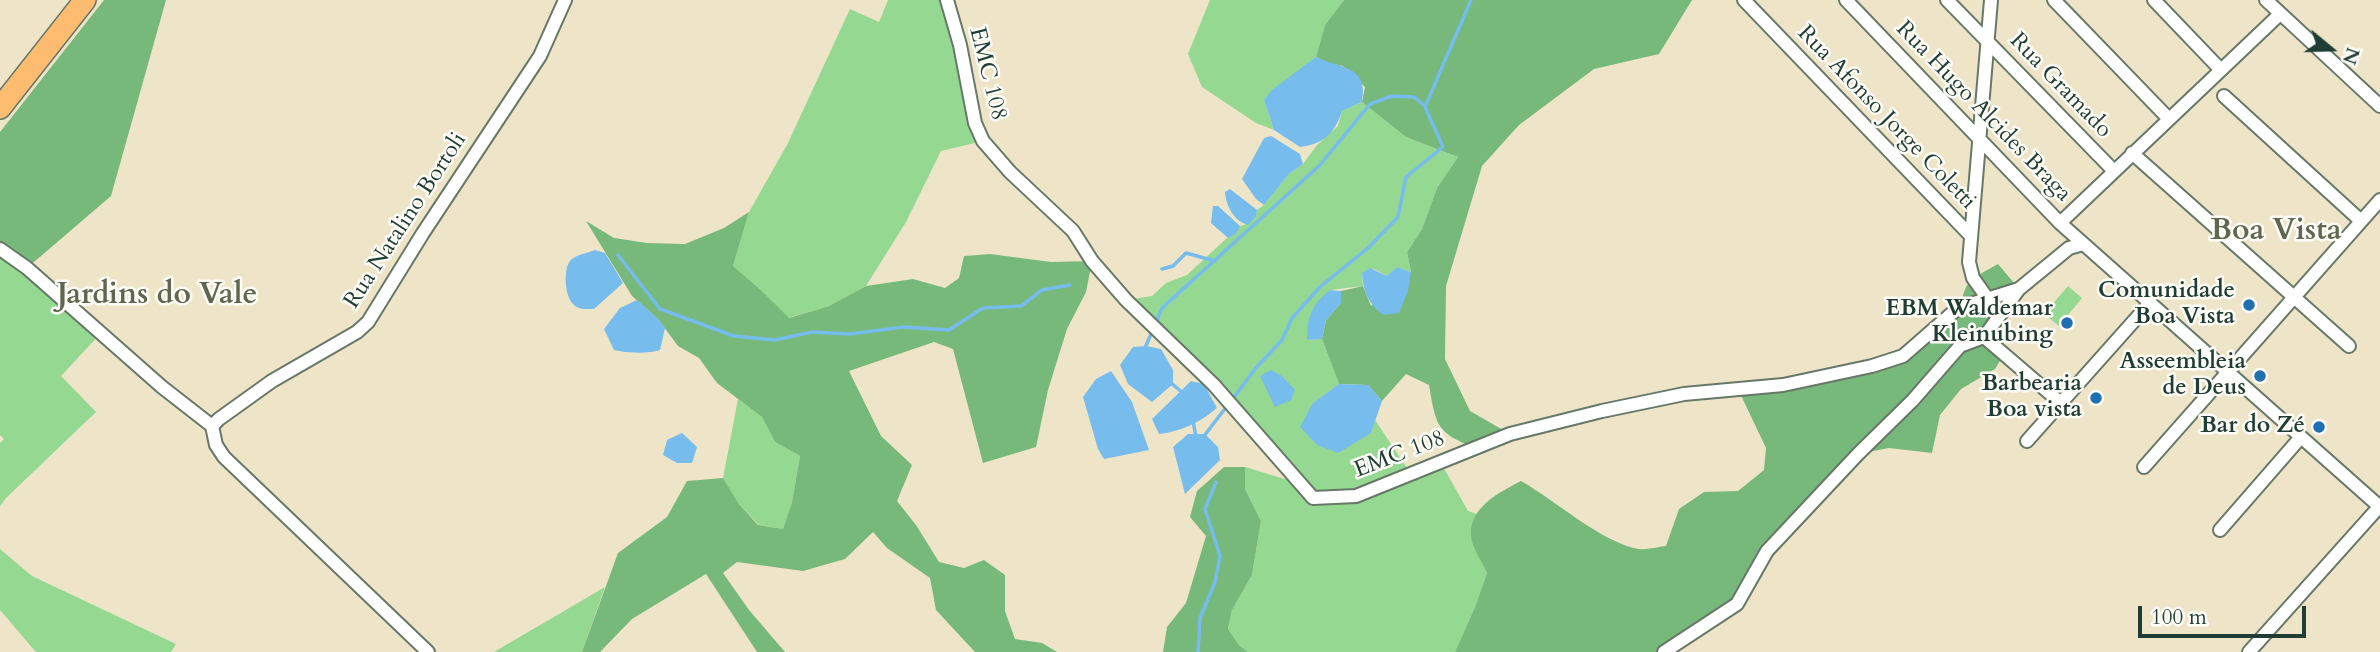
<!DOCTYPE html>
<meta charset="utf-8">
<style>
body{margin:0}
#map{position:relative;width:2380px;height:652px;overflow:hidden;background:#eee5c8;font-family:Cardo,serif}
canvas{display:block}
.north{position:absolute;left:2296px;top:14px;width:70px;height:70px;-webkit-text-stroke:5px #fdfcf7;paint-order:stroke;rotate:109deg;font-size:19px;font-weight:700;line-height:28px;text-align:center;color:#1f3d34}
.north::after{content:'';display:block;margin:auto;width:24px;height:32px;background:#1f3d34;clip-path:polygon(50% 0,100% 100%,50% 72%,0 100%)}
.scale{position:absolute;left:2138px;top:606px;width:168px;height:32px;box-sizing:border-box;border:4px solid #1f3d34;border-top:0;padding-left:9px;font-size:21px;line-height:24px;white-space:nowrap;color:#1f3d34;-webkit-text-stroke:5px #fdfcf7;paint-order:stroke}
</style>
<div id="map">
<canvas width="2380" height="652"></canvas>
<div class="north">N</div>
<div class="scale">100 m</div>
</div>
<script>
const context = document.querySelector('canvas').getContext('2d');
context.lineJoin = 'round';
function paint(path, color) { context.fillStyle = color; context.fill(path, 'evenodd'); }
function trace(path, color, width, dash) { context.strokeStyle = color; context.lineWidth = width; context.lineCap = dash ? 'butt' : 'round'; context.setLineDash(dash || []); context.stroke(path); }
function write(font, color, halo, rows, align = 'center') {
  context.font = font + ' Cardo,serif'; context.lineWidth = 5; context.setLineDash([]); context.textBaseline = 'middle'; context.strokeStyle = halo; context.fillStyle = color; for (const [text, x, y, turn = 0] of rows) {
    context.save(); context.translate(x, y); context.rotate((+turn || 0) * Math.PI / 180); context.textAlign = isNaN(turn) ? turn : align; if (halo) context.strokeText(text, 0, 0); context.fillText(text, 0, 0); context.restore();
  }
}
const green = new Path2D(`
 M888,0H947L983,141L941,151L906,222L866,286L829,306L788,318L761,290L733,266L749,212L787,145L850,9L879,22Z
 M1210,0H1344L1325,25L1316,57L1264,100L1274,130L1256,123L1202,87L1188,54Z
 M1362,102L1406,137L1458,157L1437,188L1422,229L1407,252L1411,272L1397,267L1387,276L1374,269L1362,273L1363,286L1330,290L1308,340L1322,339L1339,384L1313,403L1371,433L1375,420L1411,474L1441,463L1468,511L1477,514L1472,537L1487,573L1475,607L1455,652H1248L1239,645L1228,629L1232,610L1252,575L1261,521L1245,489V467L1298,483L1126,300L1152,296L1166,283L1187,275L1227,238L1236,234L1240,226C1249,224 1255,220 1257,210L1264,205L1289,174L1303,164L1317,145L1338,126L1342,111Z
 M0,249L101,333L61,376L96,412L6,498L0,506V443L4,439L0,435Z
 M2068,286L2082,298L2059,326L2044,314Z
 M738,399L762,417L775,442L800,456L792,502L783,529L759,525L739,504L723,478Z
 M0,549L32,576L176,644L171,652H36L0,610Z
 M605,587L582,652H494Z`);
const forest = new Path2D(`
 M104,0H166L111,196L27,268L0,249V132Z
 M1344,0H1692L1659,54L1594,69L1519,125L1482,166L1446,286L1445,359L1470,411L1510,434L1476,448C1436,433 1436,425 1429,385L1406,374L1382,401L1368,385L1339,384L1322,339L1326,320L1341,303V291L1363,286L1371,306L1411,272L1407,252L1422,229L1437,188L1458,157L1406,137L1362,102L1365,87L1343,66L1328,63L1316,57L1325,25Z
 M749,212L733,266L761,290L789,318L829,306L866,286L913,279L945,288L959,278L964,256L990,254L1051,262L1092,261L1086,292L1067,329L1048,390L1036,447L983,463L953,349L934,342L849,371L881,436L912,465L897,501L916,525L939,562L964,568L984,560L1005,575V611L1015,639L1042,643L1057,652H975L936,610L930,578L887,548L873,532L845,559L803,571L737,562L723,573L749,610L785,652H757L706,574L632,619L600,652H582L618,553L667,517L687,481L723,478L739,504L758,525L783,529L792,502L800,456L775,442L762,417L717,383L699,358L678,346L658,319L632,296L586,221L614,238L647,243L685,244L724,228Z
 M1998,264L2019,289L1985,337L2004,354L1995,369L1961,389L1940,415L1932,453L1889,448L1858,454L1767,551L1737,604L1664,652H1455L1475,607L1487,573C1483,563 1472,548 1471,536C1469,507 1500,492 1521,481C1555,500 1602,543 1639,549C1647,550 1657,547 1666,546L1679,509L1704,492L1738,491L1764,470L1766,448L1738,389L1903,356L1958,308L1966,287L1973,278Z
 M1224,467H1245V489L1261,521L1252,575L1232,610L1228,629L1239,645L1248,652H1163L1167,627L1186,603L1206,536L1190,517L1197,491Z`);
const water = new Path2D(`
 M1316,57C1341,69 1369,65 1362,102L1342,111C1335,133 1324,144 1300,147L1274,130L1264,100L1272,90Z
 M1271,136L1300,154L1303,164L1289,174L1264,205L1256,199L1242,179L1264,138Z
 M1230,189L1257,210L1256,216L1248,225C1234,221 1226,206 1225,192Z
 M1213,206H1218L1240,226L1236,234L1228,238L1211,223Z
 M595,250L605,253L623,283L594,309C587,309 578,310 573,304C565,296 563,270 570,261C574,255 588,253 595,250Z
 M1397,267L1411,272L1408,291L1399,313L1383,315C1368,304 1363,291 1362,273L1370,268L1387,276Z
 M1330,290L1341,291V303L1326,320L1322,339L1307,340C1307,317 1312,304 1330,290Z
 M637,300L658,319L665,328L660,350C648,354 626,353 614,350L604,329L620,308Z
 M1146,346L1161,349L1173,370V384L1152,402L1128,384L1120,365L1133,347Z
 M1271,370L1282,376L1295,390L1291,400L1275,407L1260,376Z
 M1111,371L1132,402L1149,450L1104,459L1098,449L1083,397L1096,379Z
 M1191,381L1204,384L1217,408C1199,423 1182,431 1159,434L1152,419Z
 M1339,384L1368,385L1382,401L1371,433L1338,453L1317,445L1300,427L1313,403Z
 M682,433L697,447L692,463H677L663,455L667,440Z
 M1188,434H1205L1218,447L1220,460L1185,494L1173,447Z`);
const stream = new Path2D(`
 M618,255L660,309L734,336L775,340L812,332L850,334L904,327L949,330L983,308L1021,306L1042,290L1070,285
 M1162,269L1173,266L1186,253L1215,261
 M1145,348L1162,308L1319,166L1370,104L1392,96L1414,97L1425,106
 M1171,383L1184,394
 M1232,400L1255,369L1282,340L1292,318L1320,287L1368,248L1398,217L1406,177L1443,147L1425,107L1471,0
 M1193,421L1196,437
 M1204,436L1227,406
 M1198,652L1200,618L1215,582L1220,556L1205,509L1216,482`);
const minor = new Path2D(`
 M947,0L960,45L975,123L983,141L1010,172L1073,231L1092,261L1126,300L1214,385L1313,498L1356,496L1510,434L1602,411L1684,394L1783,385L1872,366L1903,356L1958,308L2019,289
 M1744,0L1970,235
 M1846,0L2060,223L2380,507
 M1947,0L2114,171
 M2054,0L2169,119
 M2154,0L2220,69
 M2266,0L2380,106
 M2224,96L2361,221
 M2132,153L2349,346
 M2060,223L2280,14
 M0,249L27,268L162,387L212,426
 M1988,299L1973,278L1969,262L1991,0
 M1984,337L2061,403
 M212,426L219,419L272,381L357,332L368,322L423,233L540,56L565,0
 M212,426L216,445L224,457L428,652
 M2027,441L2149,304
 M2144,467L2380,200
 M2220,530L2301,437
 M1664,652L1737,604L1767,551L1858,454L1913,400L1960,346L1984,337L2019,289L2069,248L2083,244
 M2249,652L2379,507`);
const primary = new Path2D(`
 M0,108L85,0`);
const markers = [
 [2249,305,7,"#1f6fb2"],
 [2067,323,7,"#1f6fb2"],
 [2260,376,7,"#1f6fb2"],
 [2096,398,7,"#1f6fb2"],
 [2319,427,7,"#1f6fb2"]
];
const streetNames = [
 ["EMC 108",987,74,76],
 ["Rua Gramado",2060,86,46],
 ["Rua Hugo Alcides Braga",1983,112,46],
 ["Rua Afonso Jorge Coletti",1886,118,46],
 ["Rua Natalino Bortoli",406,221,-57],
 ["EMC 108",1400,455,-21]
];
const poiNames = [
 ["Comunidade",2235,292],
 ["Boa Vista",2235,318],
 ["EBM Waldemar",2053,310],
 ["Kleinubing",2053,336],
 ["Asseembleia",2246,363],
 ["de Deus",2246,389],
 ["Barbearia",2082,385],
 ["Boa vista",2082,411],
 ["Bar do Zé",2305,427]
];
const districtNames = [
 ["Boa Vista",2276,232],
 ["Jardins do Vale",157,296]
];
paint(green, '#94d891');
paint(forest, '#77b87b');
paint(water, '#76bced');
trace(stream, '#76bced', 3.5);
trace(minor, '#677868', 16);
trace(primary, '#677868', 24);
trace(minor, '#fff', 12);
trace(primary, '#fdbc70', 21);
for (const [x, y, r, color] of markers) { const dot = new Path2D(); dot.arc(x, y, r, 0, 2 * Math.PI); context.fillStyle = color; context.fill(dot); trace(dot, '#fdfcf7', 2.5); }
write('23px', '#1f3d34', '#fdfcf7', streetNames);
write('bold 23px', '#1f3d34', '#fdfcf7', poiNames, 'right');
write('bold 30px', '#606751', '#fdfcf7', districtNames);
</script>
